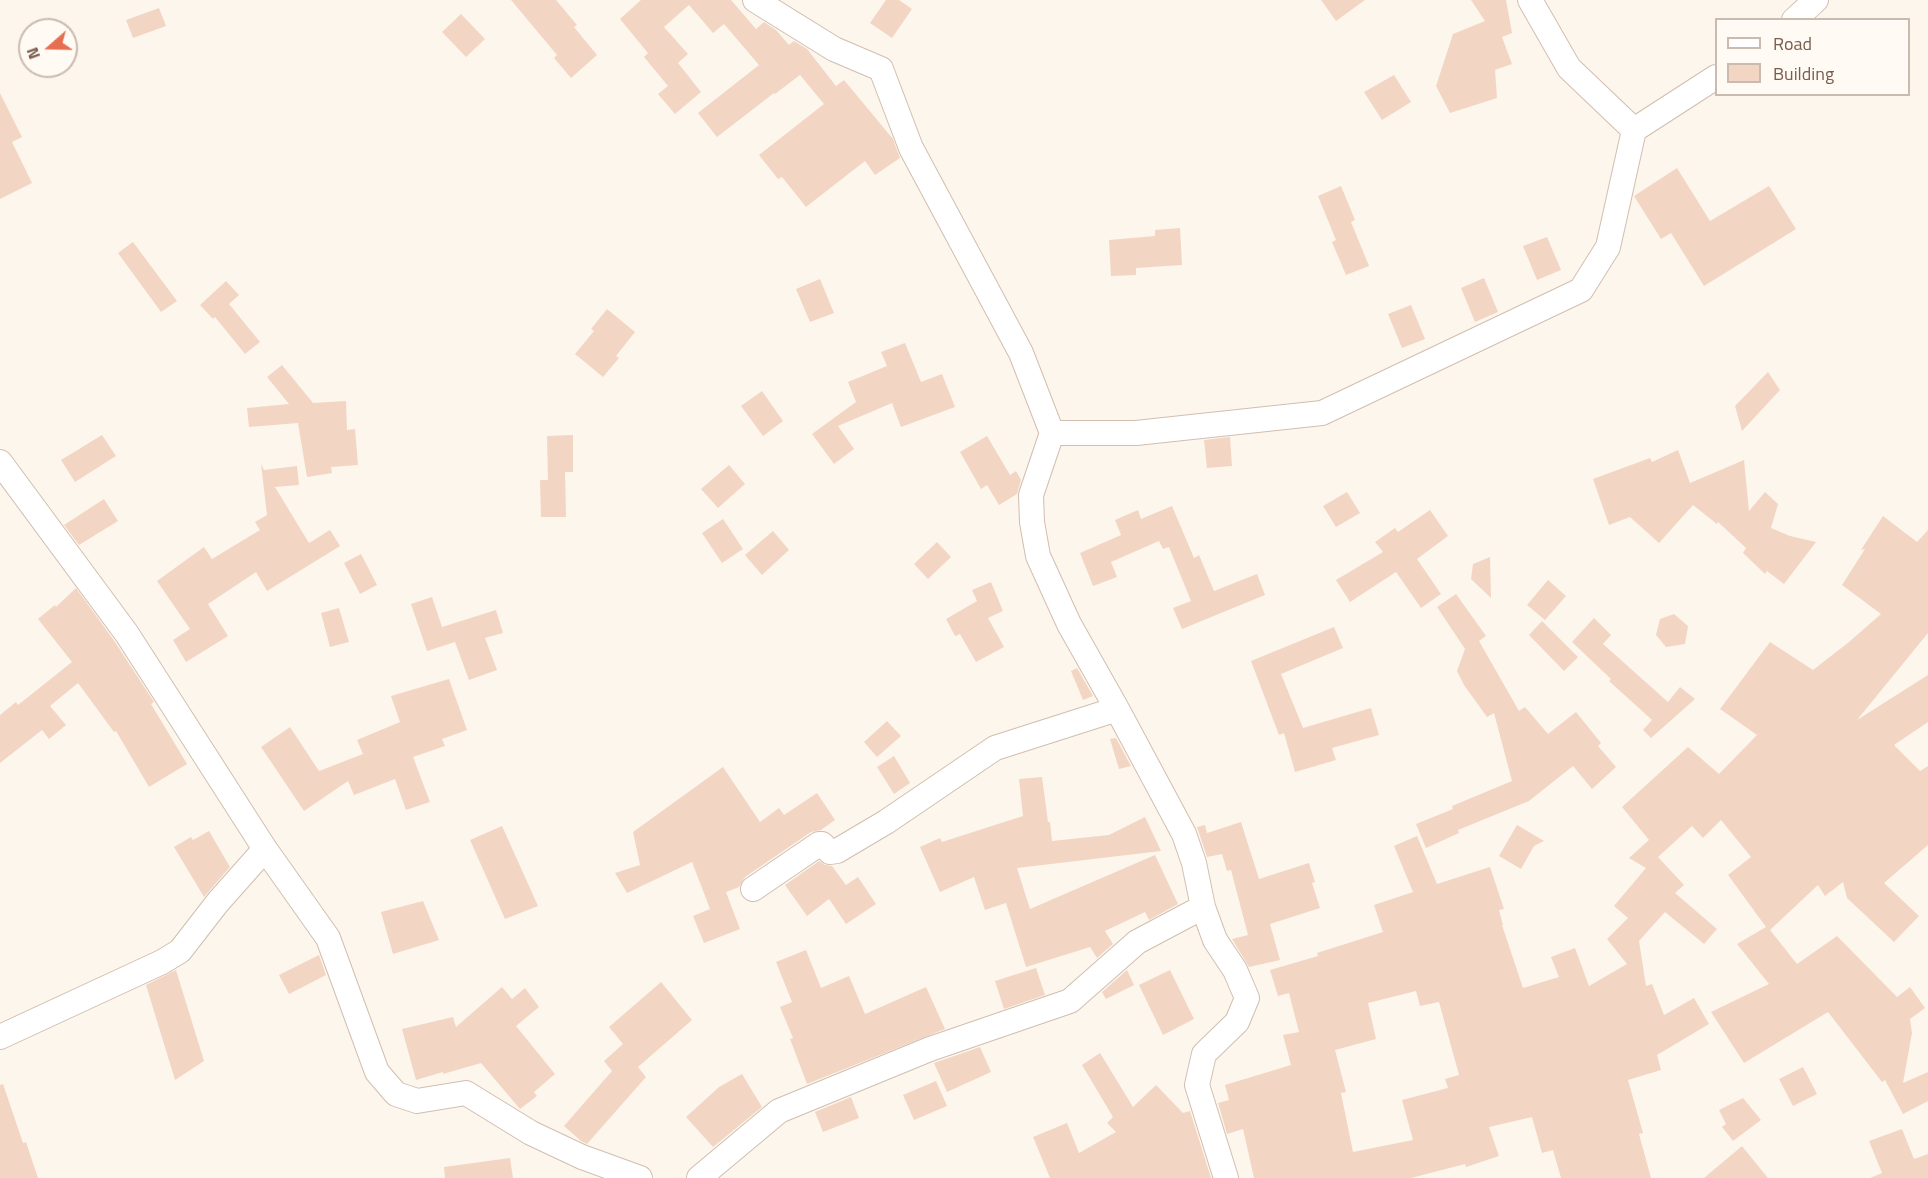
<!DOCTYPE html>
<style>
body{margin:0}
#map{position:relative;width:1928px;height:1178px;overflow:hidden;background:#fdf6ec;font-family:"Titillium Web",sans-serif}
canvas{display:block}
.legend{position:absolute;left:1715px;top:18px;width:195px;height:78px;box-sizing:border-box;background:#fffaf3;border:2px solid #cabbb1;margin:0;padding:8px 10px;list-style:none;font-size:18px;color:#7a5c4d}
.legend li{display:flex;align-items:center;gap:12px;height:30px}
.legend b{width:30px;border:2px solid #cabbb1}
.north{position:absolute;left:18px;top:18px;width:60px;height:60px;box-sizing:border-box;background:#fffaf3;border:2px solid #cabbb1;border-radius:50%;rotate:250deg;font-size:16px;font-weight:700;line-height:24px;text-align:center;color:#7a5c4d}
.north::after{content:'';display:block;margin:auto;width:21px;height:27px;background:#e76f51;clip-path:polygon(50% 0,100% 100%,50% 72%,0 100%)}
</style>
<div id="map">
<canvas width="1928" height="1178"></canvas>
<ul class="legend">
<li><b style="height:8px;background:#fff"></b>Road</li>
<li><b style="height:16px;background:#f3d5c3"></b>Building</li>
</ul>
<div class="north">N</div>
</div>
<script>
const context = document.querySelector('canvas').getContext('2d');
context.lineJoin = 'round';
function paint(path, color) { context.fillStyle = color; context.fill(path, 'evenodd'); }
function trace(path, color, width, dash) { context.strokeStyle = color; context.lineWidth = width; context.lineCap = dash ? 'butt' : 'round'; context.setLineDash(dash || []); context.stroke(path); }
const building = new Path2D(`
 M511,0H556L577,25L574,27L597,55L571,78L554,58L557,55Z
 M641,0H731L756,29L764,22L776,30L789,45L794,41L807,49L836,86L844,80L893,139L900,158L875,175L865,161L806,207L782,177L778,179L759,155L824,104L800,75L775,94L774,93L717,137L698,113L759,65L724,24L713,33L689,5L664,27L688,54L678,63L701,92L675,114L658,94L668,86L644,57L648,53L620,19Z
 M886,0H899L912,9L892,38L870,23Z
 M1321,0H1365L1336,21Z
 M1471,0H1506L1512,33L1502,37L1512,64L1495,70L1497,98L1450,113L1436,86L1453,34L1485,21Z
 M159,8L166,26L133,38L126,20Z
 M461,14L485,39L466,57L442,32Z
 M1394,75L1411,102L1382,120L1364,92Z
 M0,93L22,137L12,142L32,183L0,199Z
 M1677,168L1710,221L1769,186L1796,229L1704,286L1671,233L1661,239L1634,196Z
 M1341,186L1355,220L1351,222L1369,266L1346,275L1332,242L1336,240L1318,196Z
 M1180,228L1182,265L1136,268V275L1111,276L1109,240L1155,236V230Z
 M1547,237L1561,270L1537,280L1523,246Z
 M133,242L177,301L161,312L118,253Z
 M1484,278L1498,312L1475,322L1461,288Z
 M820,279L834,313L810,322L796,289Z
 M226,281L239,295L229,304L260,342L245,354L215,317L213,319L200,305Z
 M1411,305L1425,339L1402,348L1388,314Z
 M607,309L635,332L616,356L619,358L603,377L575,354L594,331L591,329Z
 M905,343L921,382L942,374L955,407L901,427L892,403L838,426L854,449L834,464L812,434L856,402L848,382L887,366L881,352Z
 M282,365L313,403L346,401L347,430L355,429L358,465L331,467L332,473L307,477L298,423L249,427L247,408L289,404L267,377Z
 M1768,372L1780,390L1742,431L1735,406Z
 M762,391L783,421L763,436L741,406Z
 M102,435L116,456L75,482L61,460Z
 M573,435V472H565L566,517H541L540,480H548L547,436Z
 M987,436L1010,475L1016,471L1021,480L1017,494L999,505L987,485L981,489L960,452Z
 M1230,437L1232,466L1207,468L1204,440Z
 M1678,450L1690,483L1744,460L1749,511L1765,492L1778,504L1771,528L1790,536L1816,542L1784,584L1767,571L1765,574L1743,553L1746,548L1718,522L1717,524L1693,505L1659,543L1630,517L1609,525L1593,479L1650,458L1652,462Z
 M261,464L264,470L297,466L299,485L275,487L309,543L330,530L340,546L267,591L256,572L208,604L228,636L186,662L173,640L190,629L157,581L204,547L212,559L260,530L255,522L267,515Z
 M729,465L745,484L718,508L701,489Z
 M1347,492L1360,513L1336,527L1323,506Z
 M104,499L118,521L79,545L64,525Z
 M1172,506L1194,558L1199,555L1214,591L1257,574L1265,595L1182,629L1173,608L1191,601L1169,547L1163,549L1159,541L1111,562L1117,577L1093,586L1080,553L1121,535L1115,520L1138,510L1141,519Z
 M1430,510L1448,536L1417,559L1441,594L1421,608L1396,572L1350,602L1336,580L1383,552L1375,542L1395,528L1398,532Z
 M1883,516L1917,542L1928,530V633L1857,720L1928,675V722L1894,745L1920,771L1928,766V845L1884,883L1919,916L1894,942L1847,898L1843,882L1825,896L1818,885L1770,930L1797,964L1837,936L1897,997L1910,987L1925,1008L1910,1019L1912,1033L1903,1083L1928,1072V1101L1903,1114L1885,1080L1882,1082L1828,1012L1744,1063L1711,1012L1769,984L1737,944L1766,927L1728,875L1751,857L1721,820L1703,838L1692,826L1658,857L1684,885L1675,893L1717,929L1704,944L1665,912L1639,941L1646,986L1652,984L1664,1015L1694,998L1709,1024L1657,1055L1661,1070L1628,1080L1643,1133L1639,1134L1651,1178H1561L1553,1150L1542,1153L1532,1117L1489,1127L1499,1156L1466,1167L1465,1164L1411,1178H1254L1243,1129L1227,1134L1218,1103L1229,1100L1225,1085L1291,1065L1283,1035L1299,1032L1289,993L1278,996L1270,970L1318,956L1317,953L1383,932L1374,905L1413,892L1394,846L1417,836L1437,884L1490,867L1504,909L1499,910L1503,925H1502L1523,988L1559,977L1551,957L1575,948L1589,986L1627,964L1607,939L1628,918L1614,906L1646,868L1629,858L1649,840L1622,807L1688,747L1719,774L1757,735L1720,709L1770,642L1813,670L1849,642L1881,614L1842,585L1865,549L1861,550ZM1416,991L1420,1006L1439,1002L1459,1075L1445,1079L1448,1088L1402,1100L1413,1140L1353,1152L1341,1093L1346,1092L1335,1050L1376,1039L1368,1003Z
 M723,519L743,549L722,563L702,533Z
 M773,531L789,550L762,575L745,555Z
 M937,542L951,557L928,579L914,564Z
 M361,554L377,585L360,594L344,563Z
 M1490,557L1491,598L1471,579L1473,564Z
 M1548,580L1566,596L1545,620L1527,605Z
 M991,582L1003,611L988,618L1004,647L976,662L960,634L955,636L946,619L977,601L972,590Z
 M76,588L115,642L154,702L151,704L187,764L149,787L116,731L114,732L78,683L50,706L66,725L49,739L42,730L0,763V715L16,702L18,705L72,662L38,619L55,605L56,607Z
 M1456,594L1486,636L1479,641L1519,711L1525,707L1548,734L1576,712L1601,743L1598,746L1616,767L1592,789L1573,766L1529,801L1458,830L1459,833L1426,848L1416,824L1453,809L1452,806L1512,781L1494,713L1487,717L1464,685L1457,671L1465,649L1437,607Z
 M432,597L442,627L496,610L503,633L485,638L497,670L469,680L455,642L427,651L411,604Z
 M339,608L349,642L330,647L321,613Z
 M1674,614L1688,626L1685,644L1666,647L1656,635L1660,619Z
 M1594,618L1611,635L1603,644L1668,702L1680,687L1695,699L1651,738L1643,730L1652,720L1609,681L1611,679L1572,642Z
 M1542,621L1578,657L1564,671L1529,635Z
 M1334,627L1343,648L1281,674L1303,728L1371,708L1379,735L1332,748L1336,760L1295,772L1284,733L1279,735L1251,661Z
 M1077,668L1093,696L1083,700L1071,671Z
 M449,679L467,730L442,739L445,746L413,757L430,802L406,810L395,779L354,795L348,781L304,811L261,747L290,727L319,771L363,754L357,740L400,722L391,696Z
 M887,721L901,736L877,757L864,742Z
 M1116,738L1131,766L1119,769L1110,739Z
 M894,756L910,783L894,794L877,767Z
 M723,767L760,822L779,808L784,815L817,793L835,820L821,830L811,832L745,877L739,887L726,892L740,929L704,943L693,916L710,909L692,862L627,893L615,873L640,865L633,832Z
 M1042,777L1048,822H1050L1052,841L1109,835L1145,817L1161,851L1017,868L1030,909L1155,855L1178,904L1149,920L1145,912L1105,931L1113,944L1097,958L1090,947L1026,967L1006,903L985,910L974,877L940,892L920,847L940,838L942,842L1023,816L1019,779Z
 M1241,822L1259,879L1309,863L1315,882L1312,883L1320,908L1270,924L1280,960L1249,967L1232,939L1248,935L1231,870L1227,871L1222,854L1207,857L1197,827L1205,825L1207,833Z
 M1517,825L1544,841L1534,846L1521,869L1499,856Z
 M502,826L538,906L505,919L470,840Z
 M209,831L230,867L204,897L174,847L191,837L193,840Z
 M819,861L825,865L832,866L846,885L858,877L876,904L846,924L829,899L807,916L785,885Z
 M423,901L439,940L393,954L381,912Z
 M806,950L821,988L849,976L865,1014L926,987L945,1029L807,1084L790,1039L793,1038L780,1007L792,1002L776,962Z
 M319,955L326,975L289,994L279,975Z
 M1036,968L1045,995L1004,1009L995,981Z
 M176,970L204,1061L175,1080L146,985Z
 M1127,970L1134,985L1106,999L1102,992Z
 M1170,970L1194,1019L1163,1035L1139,985Z
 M661,982L692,1020L638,1067L646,1077L587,1144L581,1141L564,1126L612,1071L604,1061L623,1044L609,1027Z
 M502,987L512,999L525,988L539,1007L516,1026L555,1074L534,1092L537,1096L520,1109L481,1063L443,1074V1072L416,1080L402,1029L453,1017L456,1027Z
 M980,1047L991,1072L947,1092L934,1063Z
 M1100,1053L1133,1107L1156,1085L1183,1113L1190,1111L1211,1178H1050L1033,1137L1067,1123L1079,1153L1116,1132L1107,1123L1113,1117L1082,1065Z
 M1803,1067L1817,1094L1793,1106L1779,1079Z
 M742,1074L762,1107L713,1147L686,1117L719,1087Z
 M936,1081L947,1106L914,1120L903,1095Z
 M3,1084L23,1143L26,1142L38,1178H0V1085Z
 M851,1097L859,1118L823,1132L815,1112Z
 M1743,1098L1761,1120L1733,1141L1722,1127L1726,1124L1719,1110Z
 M1902,1129L1914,1159L1928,1154V1178H1870L1882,1173L1869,1141Z
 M1742,1146L1768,1178H1704Z
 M510,1158L513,1178H445L444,1167Z`);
const minor = new Path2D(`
 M755,0L834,49L881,69L911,148L1021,353L1052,433L1031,495L1032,522L1038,556L1069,624L1117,709L1184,834L1194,863L1203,907L1215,940L1235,970L1247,998L1237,1022L1204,1054L1197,1085L1226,1178
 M1530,0L1569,68L1634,130
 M1794,20L1816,0
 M1052,433H1136L1322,413L1581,290L1608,247L1634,130L1716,77
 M0,462L127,634L265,849L328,938L377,1072L396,1094L417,1101L466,1093L531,1133L582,1157L640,1178
 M753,889L819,844H822L830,852L837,851L886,822L995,748L1117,709
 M0,1037L162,962L180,951L218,902L265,849
 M699,1178L779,1111L930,1049L1070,1001L1137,942L1203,907`);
paint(building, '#f3d5c3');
trace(minor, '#d1beb0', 26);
trace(minor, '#fff', 24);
</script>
